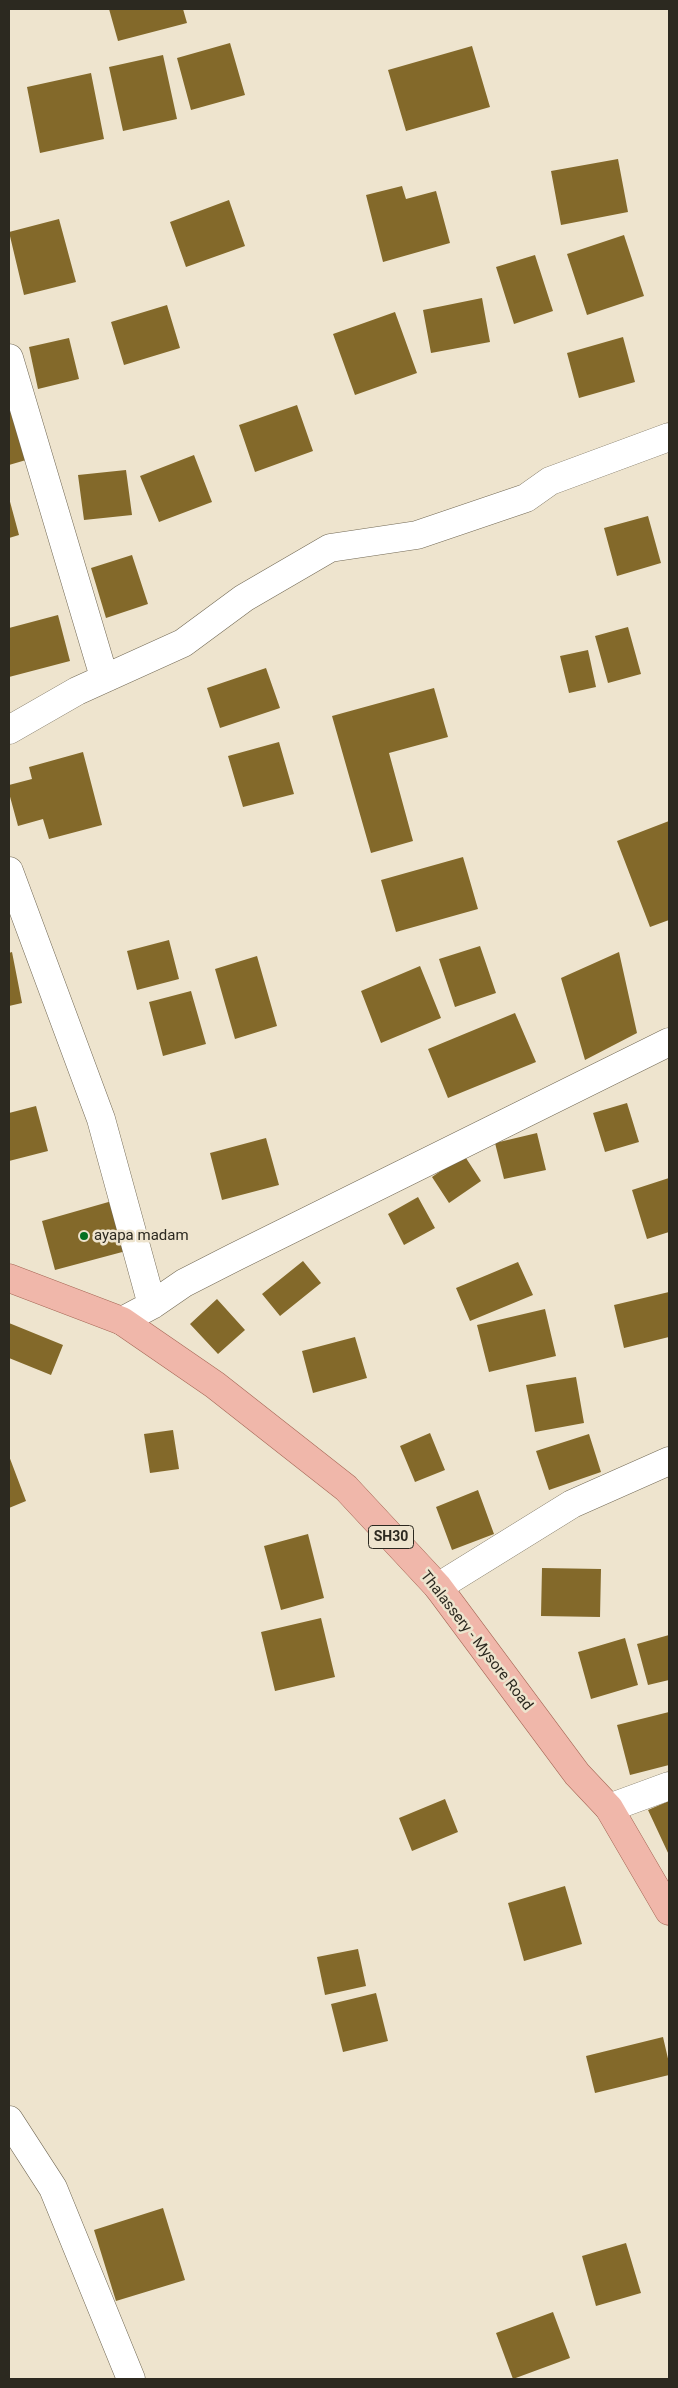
<!DOCTYPE html>
<style>
body{margin:0}
#map{position:relative;width:678px;height:2388px;overflow:hidden;background:#eee4ce;font-family:Roboto,sans-serif}
canvas{display:block}
.frame{position:absolute;inset:0;border:10px solid #2c2920;pointer-events:none}
</style>
<div id="map">
<canvas width="678" height="2388"></canvas>
<div class="frame"></div>
</div>
<script>
const context = document.querySelector('canvas').getContext('2d');
context.lineJoin = 'round';
function paint(path, color) { context.fillStyle = color; context.fill(path, 'evenodd'); }
function trace(path, color, width, dash) { context.strokeStyle = color; context.lineWidth = width; context.lineCap = dash ? 'butt' : 'round'; context.setLineDash(dash || []); context.stroke(path); }
function write(font, color, halo, rows, align = 'center') {
  context.font = font + ' Roboto,sans-serif'; context.lineWidth = 5; context.setLineDash([]); context.textBaseline = 'middle'; context.strokeStyle = halo; context.fillStyle = color; for (const [text, x, y, turn = 0] of rows) {
    context.save(); context.translate(x, y); context.rotate((+turn || 0) * Math.PI / 180); context.textAlign = isNaN(turn) ? turn : align; if (halo) context.strokeText(text, 0, 0); context.fillText(text, 0, 0); context.restore();
  }
}
const building = new Path2D(`
 M109,9H183L187,23L118,41Z
 M230,43L245,95L191,110L177,58Z
 M472,46L490,107L406,131L388,70Z
 M163,55L177,119L123,131L109,67Z
 M91,73L104,139L40,153L27,87Z
 M618,159L628,212L561,225L551,171Z
 M402,186L406,199L436,191L450,243L383,262L366,195Z
 M229,200L245,246L186,267L170,222Z
 M59,219L76,282L24,295L9,232Z
 M624,235L644,296L587,315L567,254Z
 M535,255L553,311L514,324L496,267Z
 M482,298L490,342L431,353L423,310Z
 M167,305L180,348L124,365L111,322Z
 M395,312L417,373L355,395L333,334Z
 M623,337L635,382L579,398L567,353Z
 M69,338L79,379L38,389L29,347Z
 M9,405L26,460L9,465Z
 M297,405L313,451L255,472L239,425Z
 M194,455L212,502L159,522L140,476Z
 M126,470L132,515L84,520L78,475Z
 M9,498L19,535L9,538Z
 M648,516L661,563L617,576L604,528Z
 M132,555L148,604L106,618L91,568Z
 M58,615L70,661L9,677V628Z
 M628,627L641,674L608,683L595,636Z
 M588,650L596,687L569,693L560,656Z
 M266,668L280,708L220,728L207,688Z
 M434,688L448,737L389,753L413,841L371,853L332,716Z
 M279,742L294,794L243,807L228,756Z
 M83,752L102,825L49,839L43,819L18,826L9,793V785L32,779L29,767Z
 M669,821V920L650,927L617,841Z
 M463,857L478,909L396,932L381,880Z
 M169,940L179,979L137,990L127,951Z
 M480,946L496,993L455,1007L439,959Z
 M12,952L22,1003L9,1006V953Z
 M619,952L637,1033L585,1060L561,978Z
 M257,956L277,1026L235,1039L215,969Z
 M420,966L441,1018L381,1043L361,991Z
 M191,991L206,1044L163,1056L149,1002Z
 M515,1013L536,1062L448,1098L428,1049Z
 M627,1103L639,1142L605,1152L593,1113Z
 M36,1106L48,1151L9,1161V1113Z
 M537,1133L546,1170L504,1179L495,1143Z
 M266,1138L279,1185L222,1200L210,1153Z
 M464,1155L481,1181L449,1203L432,1177Z
 M669,1178V1232L647,1239L632,1190Z
 M418,1197L435,1228L404,1245L388,1214Z
 M112,1201L126,1251L55,1270L42,1221Z
 M303,1261L321,1283L280,1316L262,1294Z
 M518,1262L533,1295L470,1321L456,1288Z
 M669,1292V1337L624,1348L614,1305Z
 M217,1299L245,1330L218,1354L190,1324Z
 M545,1309L556,1356L489,1372L477,1325Z
 M9,1323L63,1345L51,1375L9,1358Z
 M355,1337L367,1378L313,1393L302,1351Z
 M576,1377L584,1423L535,1432L526,1385Z
 M173,1430L179,1469L150,1473L144,1434Z
 M430,1433L445,1470L415,1482L400,1446Z
 M589,1434L601,1472L549,1490L536,1451Z
 M9,1456L26,1501L9,1508Z
 M478,1490L494,1534L452,1550L436,1507Z
 M308,1534L324,1598L281,1610L264,1546Z
 M542,1568L601,1569L600,1617L541,1616Z
 M321,1618L335,1677L275,1691L261,1632Z
 M669,1635V1680L648,1685L637,1644Z
 M625,1638L638,1685L591,1699L578,1652Z
 M669,1712V1765L630,1775L617,1725Z
 M445,1799L458,1832L412,1851L399,1818Z
 M669,1801V1855L648,1810Z
 M565,1886L582,1944L524,1961L508,1903Z
 M358,1949L366,1986L325,1995L317,1957Z
 M376,1993L388,2041L343,2052L331,2004Z
 M663,2037L669,2063V2075L595,2093L586,2056Z
 M163,2208L185,2280L116,2301L94,2230Z
 M626,2243L641,2293L596,2306L582,2256Z
 M553,2312L570,2358L513,2379L496,2333Z`);
const minor = new Path2D(`
 M9,358L104,677
 M9,730L77,691L183,643L244,598L330,548L417,535L526,498L550,481L669,437
 M9,871L101,1119L152,1305
 M122,1321L152,1305L184,1283L235,1257L669,1042
 M438,1587L572,1504L669,1461
 M609,1808L669,1786
 M9,2120L53,2188L131,2379`);
const primary = new Path2D(`
 M9,1278L122,1321L215,1385L346,1488L438,1587L577,1774L609,1808L669,1911`);
const markers = [
 [84,1236,5,"#057021"]
];
const shields = [
 [391,1537,45]
];
const shieldNames = [
 ["SH30",391,1537]
];
const poiNames = [
 ["ayapa madam",94,1236]
];
const streetNames = [
 ["Thalassery - Mysore Road",476,1641,52]
];
paint(building, '#83692a');
trace(minor, '#726955', 29);
trace(primary, '#a56655', 29);
trace(minor, '#fff', 28);
trace(primary, '#f0b7aa', 28);
for (const [x, y, r, color] of markers) { const dot = new Path2D(); dot.arc(x, y, r, 0, 2 * Math.PI); context.fillStyle = color; context.fill(dot); trace(dot, '#eee4ce', 2); }
for (const [x, y, w] of shields) { const box = new Path2D(); box.roundRect(x - w / 2, y - 11.5, w, 23, 4); context.fillStyle = '#eee4ce'; context.fill(box); trace(box, '#2c2920', 1); }
write('bold 14px', '#2c2920', null, shieldNames);
write('15px', '#2c2920', '#eee4ce', poiNames, 'left');
write('15px', '#2c2920', '#eee4ce', streetNames);
</script>
